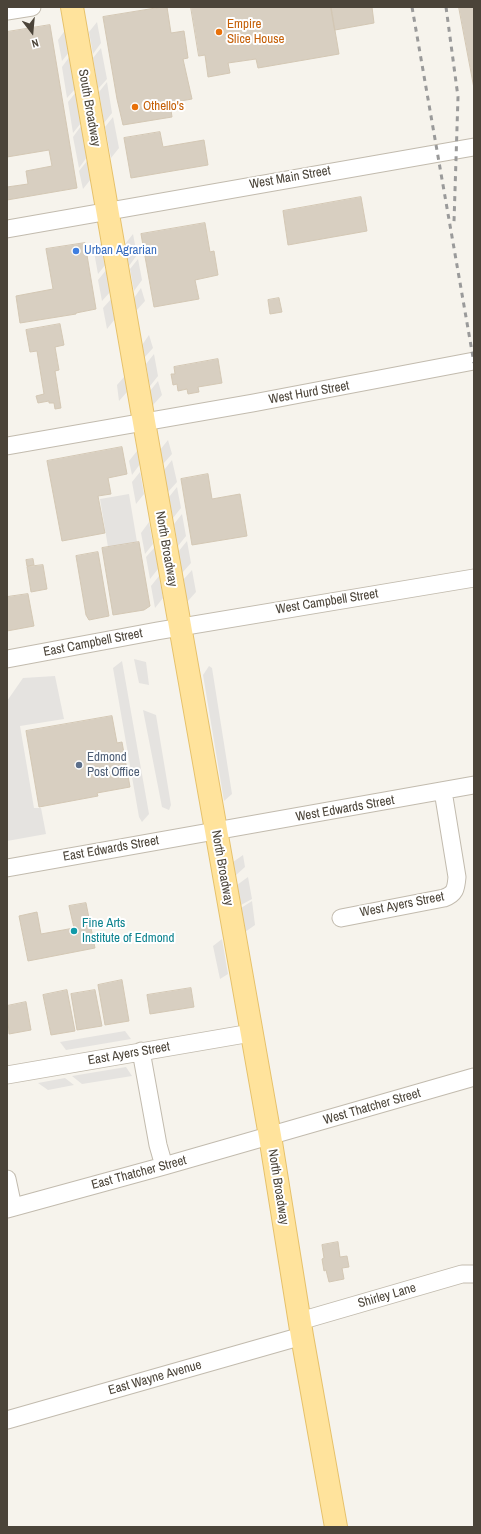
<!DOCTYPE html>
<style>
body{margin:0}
#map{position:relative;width:481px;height:1534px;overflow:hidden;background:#f6f3ec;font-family:"Archivo Narrow",sans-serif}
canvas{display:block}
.frame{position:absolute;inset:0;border:8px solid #4b4439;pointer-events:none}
.north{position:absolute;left:12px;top:12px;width:40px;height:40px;-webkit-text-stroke:3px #fff;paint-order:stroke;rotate:164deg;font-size:11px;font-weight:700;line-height:16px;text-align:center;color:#4b4439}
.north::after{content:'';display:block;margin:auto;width:14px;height:18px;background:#4b4439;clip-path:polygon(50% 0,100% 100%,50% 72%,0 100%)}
</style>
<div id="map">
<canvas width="481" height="1534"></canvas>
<div class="frame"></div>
<div class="north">N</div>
</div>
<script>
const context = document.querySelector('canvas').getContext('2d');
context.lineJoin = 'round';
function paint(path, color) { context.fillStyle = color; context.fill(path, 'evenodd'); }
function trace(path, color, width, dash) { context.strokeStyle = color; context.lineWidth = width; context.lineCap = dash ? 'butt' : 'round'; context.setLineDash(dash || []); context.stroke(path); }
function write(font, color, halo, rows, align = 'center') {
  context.font = font + ' "Archivo Narrow",sans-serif'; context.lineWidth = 4; context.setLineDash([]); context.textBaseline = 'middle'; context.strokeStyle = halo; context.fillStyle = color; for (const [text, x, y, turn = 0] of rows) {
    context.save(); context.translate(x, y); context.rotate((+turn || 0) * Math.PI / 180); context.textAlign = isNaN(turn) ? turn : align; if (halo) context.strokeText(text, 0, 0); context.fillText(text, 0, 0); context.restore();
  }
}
const parking = new Path2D(`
 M97,22L101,43L93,54L89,32Z
 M66,29L70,51L62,61L58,40Z
 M101,48L107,79L98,89L93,58Z
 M70,56L76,88L67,98L62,67Z
 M107,82L112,113L104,123L99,92Z
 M76,92L81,123L73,133L68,102Z
 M113,117L119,148L111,158L105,127Z
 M81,126L87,157L79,168L73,137Z
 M87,161L91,179L83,189L79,171Z
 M133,234L137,255L129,266L125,244Z
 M102,242L106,264L98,274L94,252Z
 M138,259L142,280L134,291L130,269Z
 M107,269L111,291L102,301L98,280Z
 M141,288L145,301L136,311L134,298Z
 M112,298L115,319L107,329L103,308Z
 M149,335L153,348L144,358L142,345Z
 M154,354L158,376L150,386L146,364Z
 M125,376L127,392L119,401L117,385Z
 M158,381L162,395L153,405L150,391Z
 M168,440L172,454L163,464L160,450Z
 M137,451L140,464L132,475L129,461Z
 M172,460L177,482L168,492L164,470Z
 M140,472L144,494L136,504L132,482Z
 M177,487L181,508L173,518L169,497Z
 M129,494L137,542L108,547L100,499Z
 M182,514L186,536L178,546L174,524Z
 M149,522L153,544L145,554L141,533Z
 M187,541L191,563L182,573L178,552Z
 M155,547L158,569L150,579L146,557Z
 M192,570L196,592L187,602L183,580Z
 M159,576L163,598L155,608L151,586Z
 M134,659L146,662L149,685L139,683Z
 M122,661L149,814L142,822L139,817L113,668Z
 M209,666L212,668L232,794L224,801L203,675Z
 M55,676L64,719L20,726L34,808H41L46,834L7,841V701L23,678Z
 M143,710L156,715L171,805L169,810L162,807Z
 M243,855L245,867L235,876L233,862Z
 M248,877L252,899L241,905L237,885Z
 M252,901L255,925L245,932L241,908Z
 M222,939L228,974L220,979L213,946Z
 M125,1031L131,1039L66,1050L60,1042Z
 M126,1067L132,1076L82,1084L72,1076Z
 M65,1078L74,1085L48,1090L38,1083Z`);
const building = new Path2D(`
 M162,7H167L171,33L184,31L188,58L183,59L192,99L170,103L172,117L123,125L117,99L103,17Z
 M191,7H331L339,54L258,68L256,59L228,63L230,73L208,77L205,55L199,56Z
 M331,7H372L374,23L335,30Z
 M459,7H474V88Z
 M50,25L77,188L7,200V187L28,184L26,171L52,166L49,150L7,157V32Z
 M160,132L163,147L204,140L208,165L131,178L124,138Z
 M361,197L367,231L288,245L283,211Z
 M205,223L210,252L214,251L218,275L195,280L199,299L154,307L141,234Z
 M85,243L96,309L76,313V314L20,323L16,296L53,289L46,249Z
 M279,298L282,312L270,314L268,300Z
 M60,324L64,345L55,347L59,370L55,371L61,408L55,409L54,403H49V401L38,403L36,396L44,394L37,351L30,352L26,330Z
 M218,359L222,383L198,387L199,392L188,394L187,389L178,391L177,384L173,385L171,374H175L174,367Z
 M122,447L127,474L108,478L111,494L98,496L105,533L62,541L47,461Z
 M208,474L212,499L240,494L247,536L192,545L181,479Z
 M139,542L150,606L144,610L113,615L102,548Z
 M98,552L109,616L89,620L86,615L76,556Z
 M33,559L34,565L27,566L26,560Z
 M43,565L47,589L31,592L27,567Z
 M28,594L34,626L7,631V597Z
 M112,716L117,743L122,742L130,787L97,793L98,796L39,807L26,731Z
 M86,903L95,948L28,961L19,916L37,912L41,934L74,928L69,906Z
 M122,980L129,1021L105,1025L98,985Z
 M191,988L194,1007L150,1014L147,995Z
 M67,990L75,1031L51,1035L43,995Z
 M95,990L102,1026L77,1030L71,994Z
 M26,1002L31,1030L9,1034L7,1006Z
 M338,1242L340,1257L347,1256L349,1267L342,1268L344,1279L329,1282L326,1270L324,1271L322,1259L324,1258L322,1245Z`);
const minor = new Path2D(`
 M7,11L32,7
 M7,229L474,147
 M7,446L253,403L474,361
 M7,659L157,631L474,578
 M7,868L474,785
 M341,918L444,898C455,894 456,889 457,877L443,791
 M141,1051L158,1145L164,1166
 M7,1075L251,1033
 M7,1179L13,1207
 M7,1209L164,1166L474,1077
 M300,1321L462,1274H474
 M7,1420L302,1336`);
const major = new Path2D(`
 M72,7L144,422L270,1136L302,1336L336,1527`);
const rail = new Path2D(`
 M412,7L474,363
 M446,7L458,97L454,222`);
const markers = [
 [219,32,4,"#e8710a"],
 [135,107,4,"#e8710a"],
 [76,251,4,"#3f7fe0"],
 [79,765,4,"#5c6f8a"],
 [74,931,4,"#0f9aa8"]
];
const foodNames = [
 ["Empire",227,25],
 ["Slice House",227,40],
 ["Othello's",143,107]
];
const streetNames = [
 ["South Broadway",89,108,80],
 ["West Main Street",290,178,-10],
 ["West Hurd Street",309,393,-10],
 ["North Broadway",166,549,80],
 ["West Campbell Street",327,602,-9],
 ["East Campbell Street",93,643,-11],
 ["West Edwards Street",345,809,-10],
 ["East Edwards Street",111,849,-10],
 ["North Broadway",222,868,80],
 ["West Ayers Street",402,905,-11],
 ["East Ayers Street",129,1054,-10],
 ["West Thatcher Street",372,1107,-16],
 ["East Thatcher Street",139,1173,-15],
 ["North Broadway",278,1187,81],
 ["Shirley Lane",387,1296,-16],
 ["East Wayne Avenue",155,1378,-16]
];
const shopNames = [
 ["Urban Agrarian",84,251]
];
const serviceNames = [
 ["Edmond",87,758],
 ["Post Office",87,773]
];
const cultureNames = [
 ["Fine Arts",82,924],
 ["Institute of Edmond",82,939]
];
paint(parking, '#e5e3e0');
paint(building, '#d8cfc1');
trace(building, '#d3c7b4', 1);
trace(minor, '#c2bbae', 19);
trace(major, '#e6c16a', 24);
trace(minor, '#fff', 17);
trace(major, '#ffe39c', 22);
trace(rail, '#9a9a9a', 3, [5, 5]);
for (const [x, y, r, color] of markers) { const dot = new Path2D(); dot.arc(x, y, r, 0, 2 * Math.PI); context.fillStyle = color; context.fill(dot); trace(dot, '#fff', 1.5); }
write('13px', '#c56008', '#fff', foodNames, 'left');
write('13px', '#4b4439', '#fff', streetNames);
write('13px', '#366cbe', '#fff', shopNames, 'left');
write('13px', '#4e5e75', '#fff', serviceNames, 'left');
write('13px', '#0d838f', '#fff', cultureNames, 'left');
</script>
